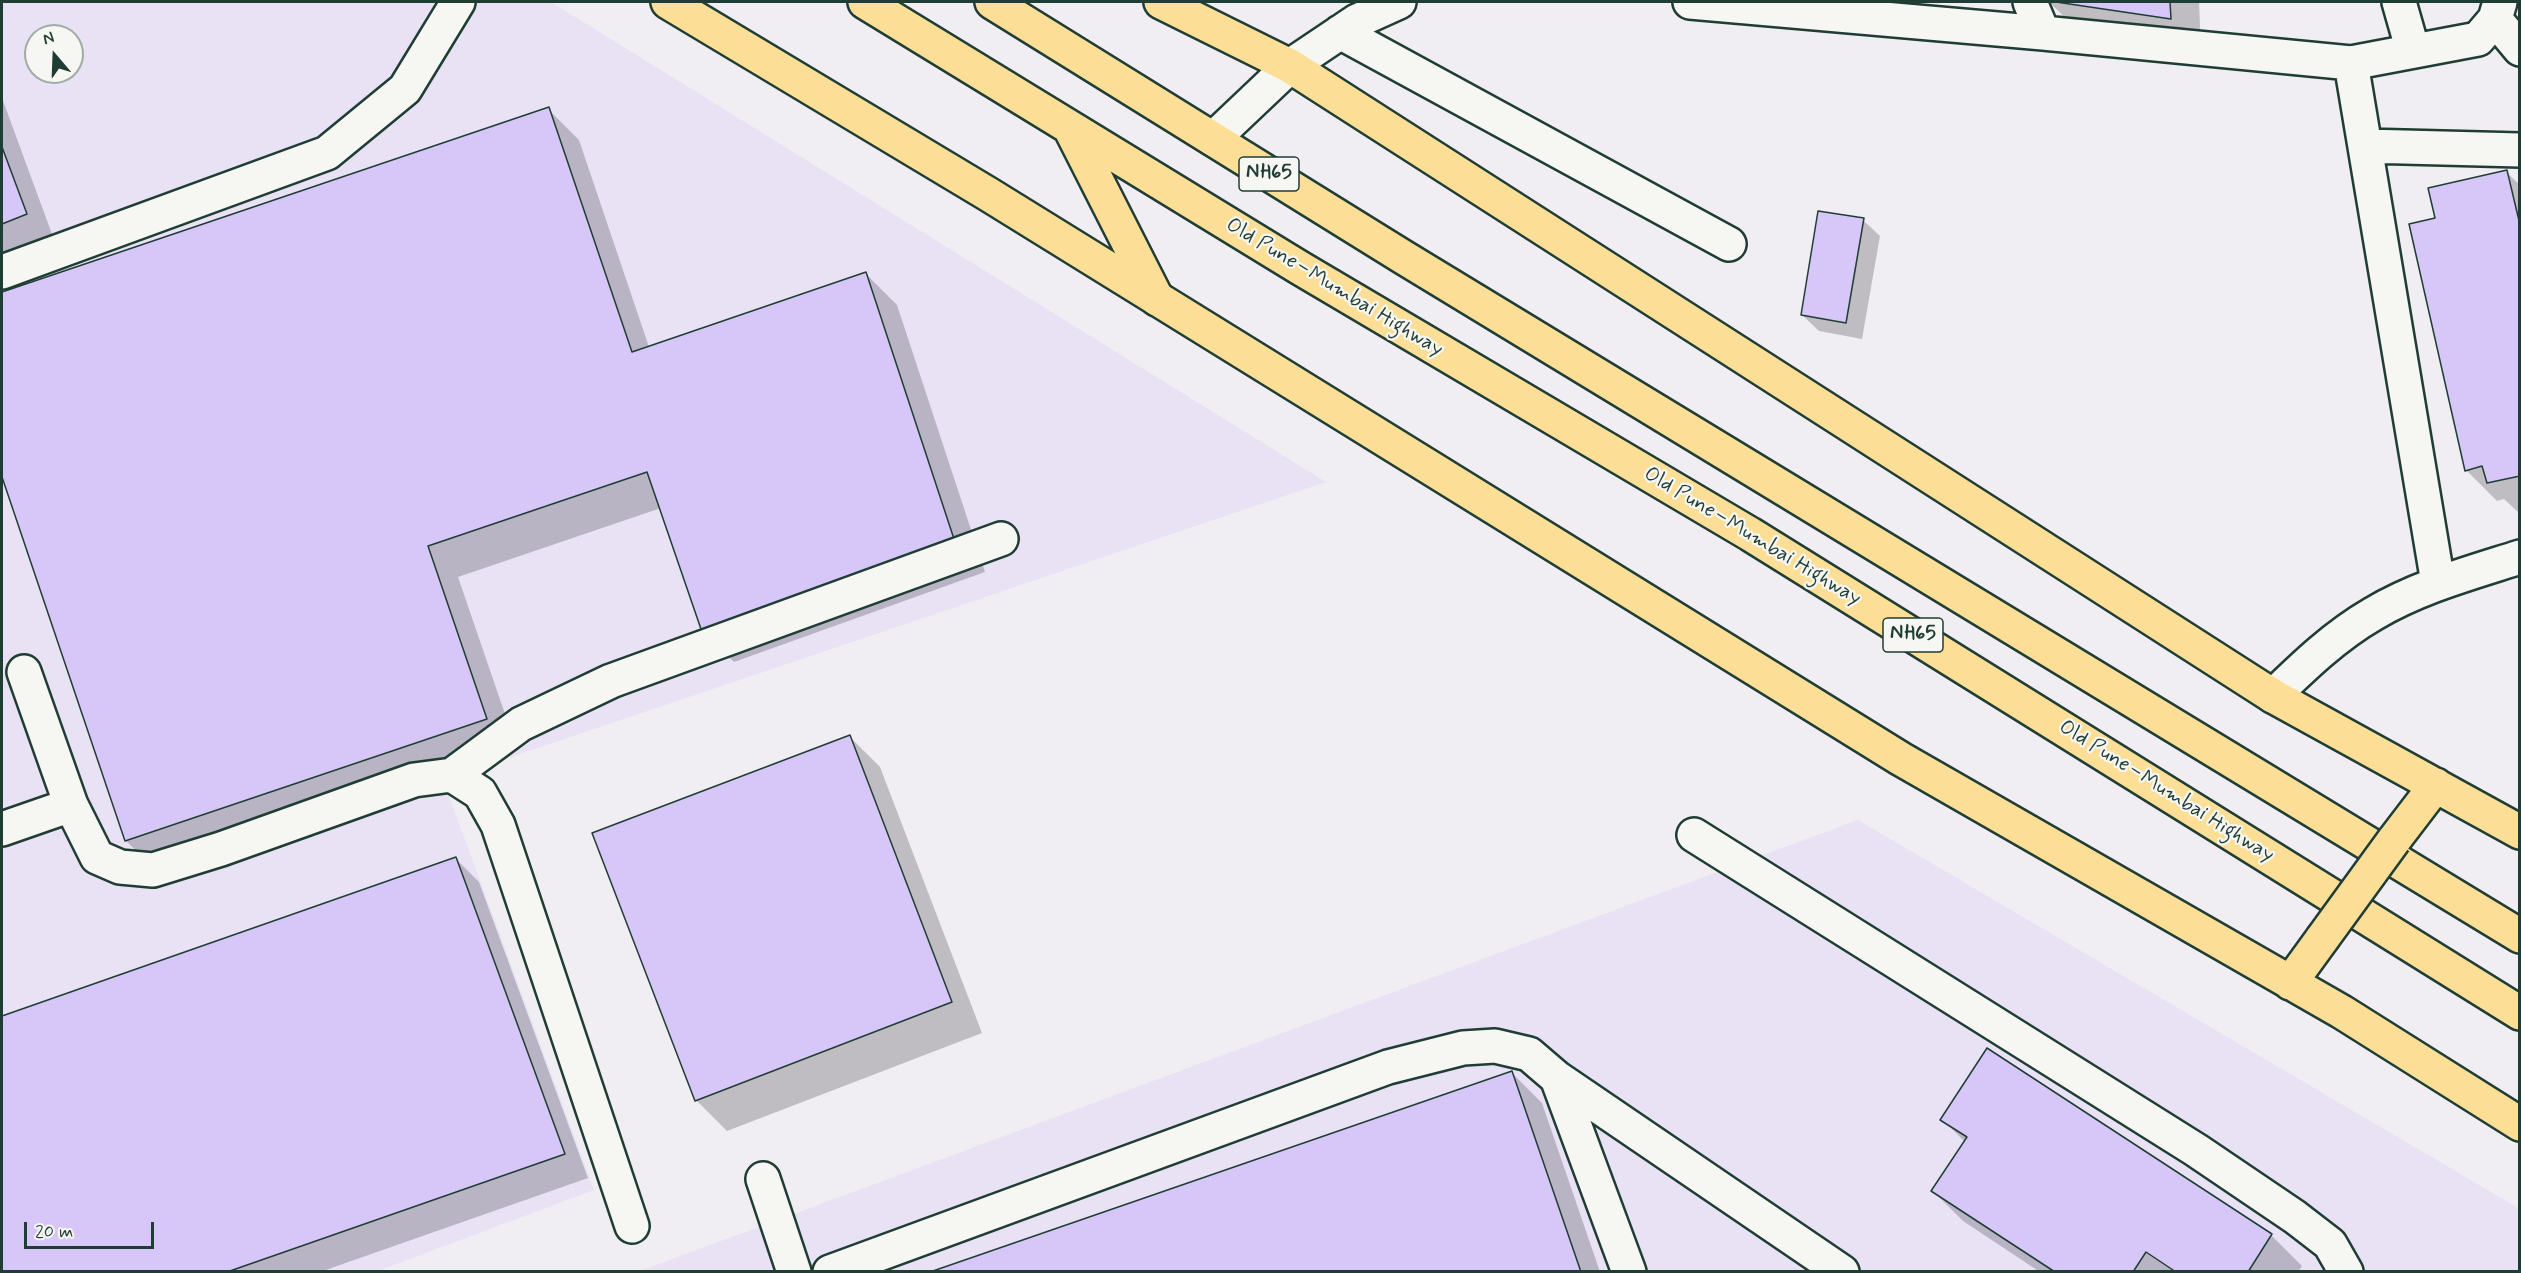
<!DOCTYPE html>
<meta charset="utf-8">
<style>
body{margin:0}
#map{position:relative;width:2521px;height:1273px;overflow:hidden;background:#f0edf3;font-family:Mynerve,sans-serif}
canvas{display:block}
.frame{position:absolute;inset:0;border:3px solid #1f3d34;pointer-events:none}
.north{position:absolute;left:24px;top:24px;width:60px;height:60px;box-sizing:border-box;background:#f6f6f2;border:2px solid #a0aca6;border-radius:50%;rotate:341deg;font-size:16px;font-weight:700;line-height:24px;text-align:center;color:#1f3d34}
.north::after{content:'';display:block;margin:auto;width:21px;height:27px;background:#1f3d34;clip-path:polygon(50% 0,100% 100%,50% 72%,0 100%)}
.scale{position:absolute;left:24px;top:1222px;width:130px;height:27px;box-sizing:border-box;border:3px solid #1f3d34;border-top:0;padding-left:8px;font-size:18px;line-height:21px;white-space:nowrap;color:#1f3d34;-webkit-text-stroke:4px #f6f6f2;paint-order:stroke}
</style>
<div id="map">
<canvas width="2521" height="1273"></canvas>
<div class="frame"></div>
<div class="north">N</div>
<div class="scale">20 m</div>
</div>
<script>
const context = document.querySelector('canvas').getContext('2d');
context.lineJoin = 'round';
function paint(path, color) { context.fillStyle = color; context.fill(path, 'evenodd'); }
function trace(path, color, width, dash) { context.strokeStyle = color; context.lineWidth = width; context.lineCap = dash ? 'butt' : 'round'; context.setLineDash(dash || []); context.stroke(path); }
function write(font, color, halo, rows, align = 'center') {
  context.font = font + ' Mynerve,sans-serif'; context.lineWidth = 4.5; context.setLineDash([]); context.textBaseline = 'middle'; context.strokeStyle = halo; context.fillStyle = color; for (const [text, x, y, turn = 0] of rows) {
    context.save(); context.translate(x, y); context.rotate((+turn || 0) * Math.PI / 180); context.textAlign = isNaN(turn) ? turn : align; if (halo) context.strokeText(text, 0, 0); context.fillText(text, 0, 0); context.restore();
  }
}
const built = new Path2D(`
 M2,2H551L1326,482L443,780L594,1190L378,1271L2,1272ZM36,36H72V72H36Z
 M1858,820L2520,1209L2519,1272H637Z`);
const shadow = new Path2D(`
 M2049,2H2199L2201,49L2078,30Z
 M2,98L56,245L2,265Z
 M548,109L579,140L649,347L866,274L897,305L985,572L734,662L703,631L661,508L458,577L517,749L157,871L126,841L2,472V293Z
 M2506,172L2520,185L2519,513L2504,499L2497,501L2466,470L2437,219Z
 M1863,220L1880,236L1862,339L1819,331L1802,315Z
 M849,736L880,767L982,1033L727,1131L696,1100Z
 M455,858L479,882L588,1178L320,1272H2V1018Z
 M1512,1073L1542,1103L1600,1272H934Z
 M1942,1119L2271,1235L2302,1266L2298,1272H2040L1963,1221L1933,1191L1965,1142Z`);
const building = new Path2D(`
 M2056,2H2170L2171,19Z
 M549,107L632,352L866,272L955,542L702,632L647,472L428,546L487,719L125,841L2,477V292Z
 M2,147L27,214L2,224Z
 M2507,170L2520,225V476L2487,483L2482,466L2465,471L2409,224L2435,218L2428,188Z
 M1818,211L1864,218L1846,323L1801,315Z
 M850,735L952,1002L695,1101L592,833Z
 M456,857L565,1154L227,1272H2V1016Z
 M1987,1048L2272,1234L2248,1272H2176L2146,1252L2133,1272H2055L1931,1191L1967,1137L1940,1120Z
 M1512,1071L1581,1272H930Z`);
const minor = new Path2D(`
 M1690,2L2043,33L2351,63L2478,39L2495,19L2500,2
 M2030,2L2043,33
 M2399,2L2413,51
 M2495,19L2520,49
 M1340,32L1729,244
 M2351,63L2438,583
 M1213,139L1290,66L1357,21L1399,2
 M2365,146L2520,150
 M2,272L327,153L405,89L458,2
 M24,672L71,805L97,857L120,867L153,870L221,849L414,780L452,775L480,793L498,825L632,1226
 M2273,696C2304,666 2335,636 2373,614C2418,587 2470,573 2520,557
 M452,775L521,724L611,681L1001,539
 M2,829L71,805
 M1694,835L2196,1150L2295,1217L2330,1244L2346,1272
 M1557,1078L1842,1272
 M763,1179L794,1272
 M830,1272L1388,1067L1463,1048L1495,1046L1529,1054L1557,1078L1629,1272`);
const major = new Path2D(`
 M668,2L988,194L1901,759L2342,1012L2520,1124
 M1161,2L1290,66L2273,696L2520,832
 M2394,840L2436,785
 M2290,983L2322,939`);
const highway = new Path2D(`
 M865,2L1300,268L1750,534L2520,1013
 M992,2L1403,257L2520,936
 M1070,128L1157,299`);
const majorBridge = new Path2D(`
 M2322,939L2394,840`);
const shields = [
 [1269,174,60],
 [1913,635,60]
];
const shieldNames = [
 ["NH65",1269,174],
 ["NH65",1913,635]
];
const streetNames = [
 ["Old Pune–Mumbai Highway",1334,288,31],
 ["Old Pune–Mumbai Highway",1752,537,31],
 ["Old Pune–Mumbai Highway",2166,792,32]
];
paint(built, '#e8e2f4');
paint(shadow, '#0003');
paint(building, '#d7c7f8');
trace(building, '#1f3d34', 1.5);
trace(minor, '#1f3d34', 38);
trace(major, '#1f3d34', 38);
trace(highway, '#1f3d34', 38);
trace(minor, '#f6f6f2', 33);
trace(major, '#fcde96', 33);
trace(highway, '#fcde96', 33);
trace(majorBridge, '#1f3d34', 38, []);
trace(majorBridge, '#fcde96', 33);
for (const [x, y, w] of shields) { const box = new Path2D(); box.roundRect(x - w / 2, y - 17, w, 34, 4.5); context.fillStyle = '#f6f6f2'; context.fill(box); trace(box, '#1f3d34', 1.5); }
write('bold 20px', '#1f3d34', null, shieldNames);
write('21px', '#1f3d34', '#f6f6f2', streetNames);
</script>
